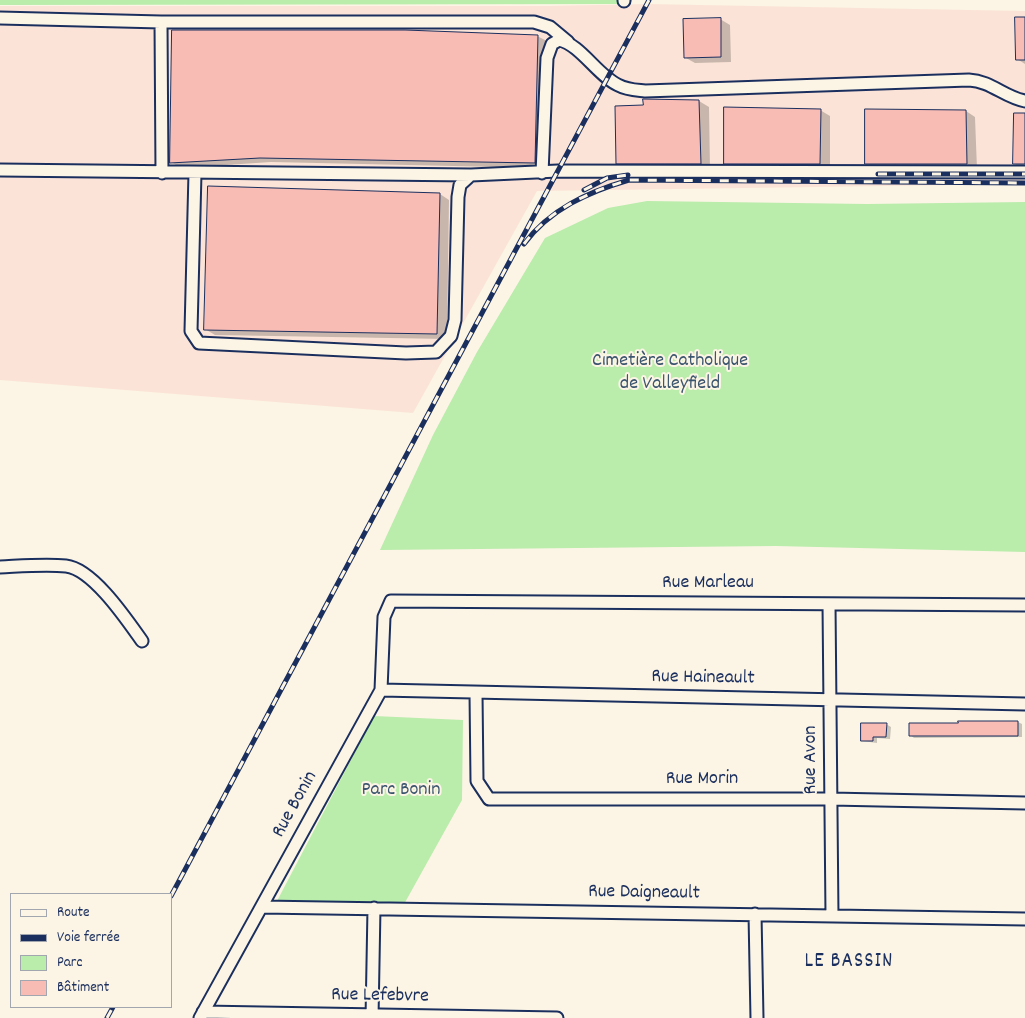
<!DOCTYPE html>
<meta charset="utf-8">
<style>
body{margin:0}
#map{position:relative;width:1025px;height:1018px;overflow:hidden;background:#fcf5e5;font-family:Dekko,sans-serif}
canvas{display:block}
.legend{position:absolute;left:10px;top:893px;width:162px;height:115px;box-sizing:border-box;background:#fcf5e5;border:1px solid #a2a6af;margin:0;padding:6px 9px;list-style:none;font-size:15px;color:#1b2f5e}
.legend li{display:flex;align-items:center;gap:10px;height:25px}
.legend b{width:25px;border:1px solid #a2a6af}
</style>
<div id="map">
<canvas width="1025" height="1018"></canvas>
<ul class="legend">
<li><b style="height:6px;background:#fcf5e5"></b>Route</li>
<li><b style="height:6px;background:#1b2f5e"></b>Voie ferrée</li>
<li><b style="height:14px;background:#baecac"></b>Parc</li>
<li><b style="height:14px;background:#f8bcb5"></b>Bâtiment</li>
</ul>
</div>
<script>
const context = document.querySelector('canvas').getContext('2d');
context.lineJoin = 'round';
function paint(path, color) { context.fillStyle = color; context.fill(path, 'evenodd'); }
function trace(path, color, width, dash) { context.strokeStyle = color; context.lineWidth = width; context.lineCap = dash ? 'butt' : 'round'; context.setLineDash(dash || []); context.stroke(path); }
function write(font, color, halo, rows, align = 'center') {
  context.font = font + ' Dekko,sans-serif'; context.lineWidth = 4; context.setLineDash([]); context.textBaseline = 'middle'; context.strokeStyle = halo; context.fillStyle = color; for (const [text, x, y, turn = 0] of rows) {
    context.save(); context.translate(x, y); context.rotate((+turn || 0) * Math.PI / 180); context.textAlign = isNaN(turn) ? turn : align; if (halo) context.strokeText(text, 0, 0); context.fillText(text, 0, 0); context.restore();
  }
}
const built = new Path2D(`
 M647,4L1025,11V184L537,191L413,413L0,380V6H547Z`);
const green = new Path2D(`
 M0,0H632L630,4L0,5Z
 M647,201L867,204L1025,202V552L776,546L380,550L433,435L477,352L545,238L608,208Z
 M374,716L463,720L462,800L403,906L277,901Z`);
const shadow = new Path2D(`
 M1025,18V64L1017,59Z
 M720,19L730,25L731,62L695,63L686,58Z
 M537,36L547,41L544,168L271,162L181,168L171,162Z
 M699,101L709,107L710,169H627L617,163Z
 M820,110L830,116V169H734L725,163Z
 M966,111L975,117L977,169H876L867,163Z
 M1025,114V169L1015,164Z
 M440,194L449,200L447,339L215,335L205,329Z
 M1018,722L1022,724V737L914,738L910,735Z
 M886,724L891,727L890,739L877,738V743L862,741Z`);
const building = new Path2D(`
 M1015,17H1025V60H1016Z
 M721,18V57L684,58L683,19Z
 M172,30H405L538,35L535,163L260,158L170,163Z
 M643,99L699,100L701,164H616L615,106L643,105Z
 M724,107L821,109L820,164H724Z
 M865,109L966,110L967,164H865Z
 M1014,113H1025V164H1013Z
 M208,186L440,193L437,334L204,330Z
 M958,721H1018V736H909V723H958Z
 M861,723H887L886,737H873V741H861Z`);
const minor = new Path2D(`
 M624,1V0
 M0,18L161,22H534L550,27L568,42
 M161,22L162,173
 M0,170L471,175
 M195,173L191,331L199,343L406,353L436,352L451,336L455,320L458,197L460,185L471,175L558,171L1025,172
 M542,173L547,58L552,44L559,40C580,44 598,76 618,85C627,90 636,90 645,91L969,80C991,81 1004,97 1025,101
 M0,567C22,566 45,564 66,566C93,569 127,620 142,641
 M829,604L832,916
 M381,690L1025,704
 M476,693L477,781L489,799H831L1025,803
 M262,907L1025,919
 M755,914L757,1018
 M203,1012L557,1018
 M200,1018L381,690L384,617L391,601L1025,605
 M372,1018L374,908`);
const rail = new Path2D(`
 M878,174H1025
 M584,190L607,178L628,175
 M524,244C550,209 588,192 629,180L1025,183
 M171,896L649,0
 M107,1018L113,1007`);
const parkNames = [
 ["Cimetière Catholique",670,362],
 ["de Valleyfield",670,385],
 ["Parc Bonin",401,791]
];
const streetNames = [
 ["Rue Marleau",708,584],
 ["Rue Haineault",703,679,1],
 ["Rue Avon",812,760,-90],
 ["Rue Morin",702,780],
 ["Rue Bonin",296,805,-61],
 ["Rue Daigneault",644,894,1],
 ["Rue Lefebvre",380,997,1]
];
const neighbourhoodNames = [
 ["LE BASSIN",849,963]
];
paint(built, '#fbe4d7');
paint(green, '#baecac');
paint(shadow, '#0003');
paint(building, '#f8bcb5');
trace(building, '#1b2f5e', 1);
trace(minor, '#1b2f5e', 15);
trace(minor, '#fcf5e5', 11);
trace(rail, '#1b2f5e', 5);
trace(rail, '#fcf5e5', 3, [9]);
write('20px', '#3b556e', '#fcf5e5', parkNames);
write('20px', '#1b2f5e', '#fcf5e5', streetNames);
context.letterSpacing = '1px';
write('21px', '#1b2f5e', '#fcf5e5', neighbourhoodNames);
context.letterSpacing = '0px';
</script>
